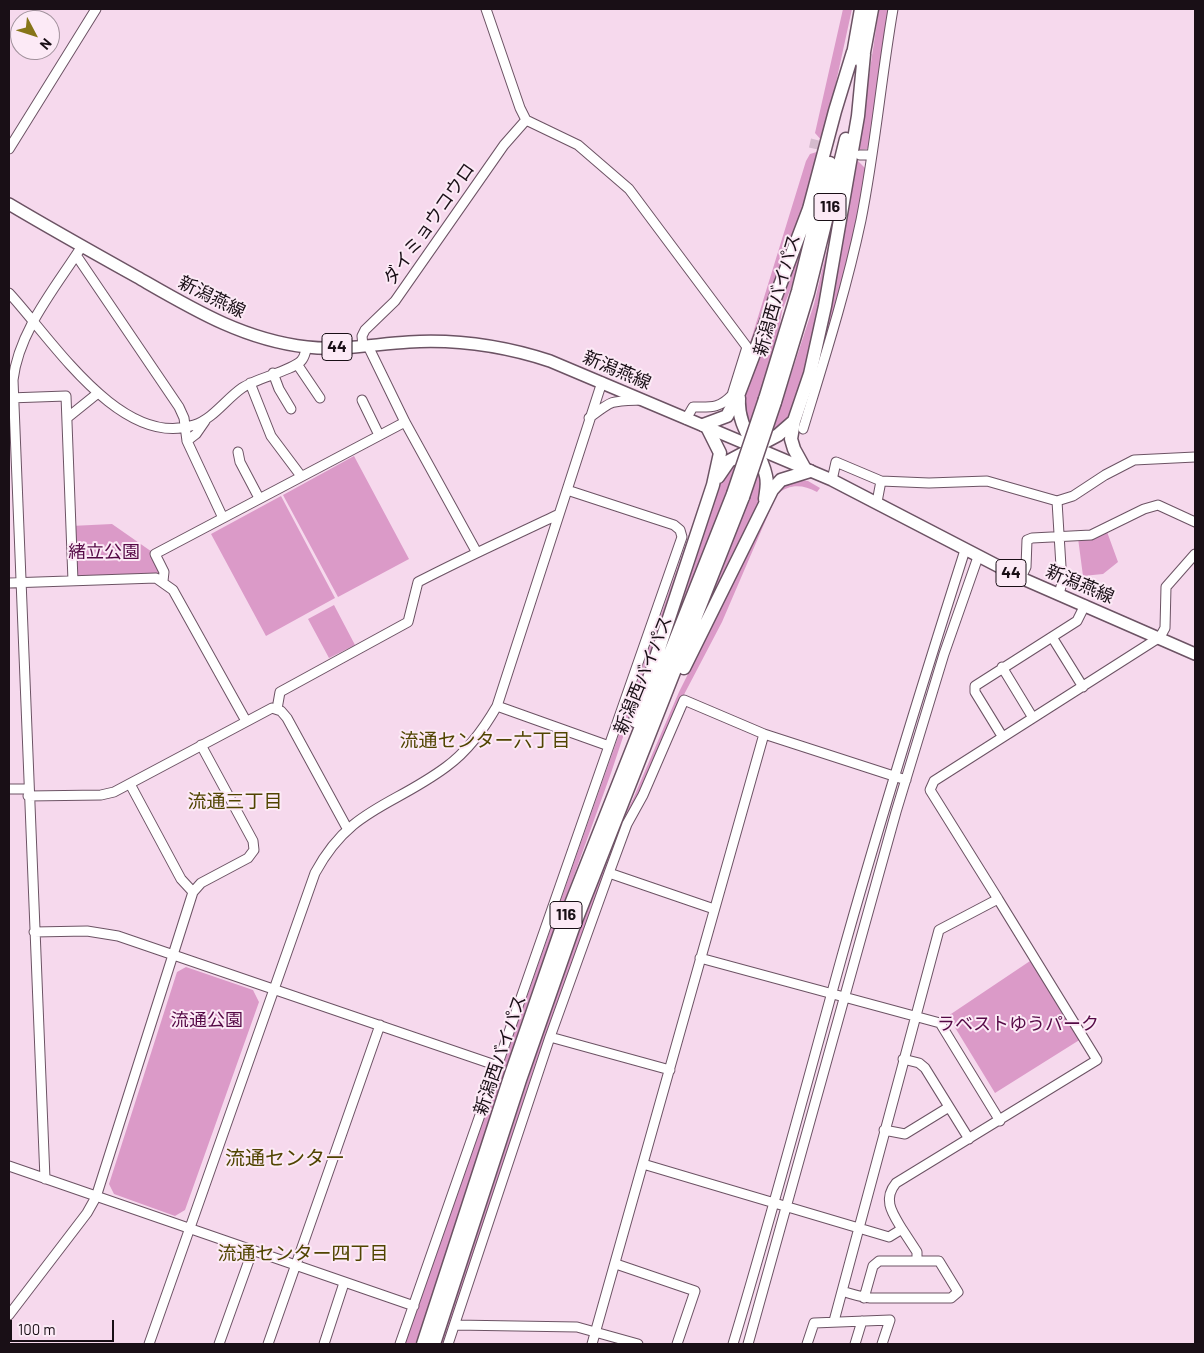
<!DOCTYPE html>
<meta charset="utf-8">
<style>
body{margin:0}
#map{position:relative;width:1204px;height:1353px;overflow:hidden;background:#f6d9ed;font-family:Barlow,sans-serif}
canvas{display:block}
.frame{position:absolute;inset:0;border:10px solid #190f16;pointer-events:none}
.north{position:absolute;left:10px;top:10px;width:50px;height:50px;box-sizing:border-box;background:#fceaf6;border:1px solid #a1929c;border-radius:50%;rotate:130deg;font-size:14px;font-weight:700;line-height:20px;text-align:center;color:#190f16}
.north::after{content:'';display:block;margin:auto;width:18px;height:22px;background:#867518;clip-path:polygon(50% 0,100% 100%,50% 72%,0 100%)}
.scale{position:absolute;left:10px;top:1320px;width:104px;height:22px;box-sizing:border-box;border:2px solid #190f16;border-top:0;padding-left:6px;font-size:15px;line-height:18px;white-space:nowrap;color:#190f16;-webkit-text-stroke:4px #fceaf6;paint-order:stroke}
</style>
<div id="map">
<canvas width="1204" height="1353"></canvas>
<div class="frame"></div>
<div class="north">N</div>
<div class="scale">100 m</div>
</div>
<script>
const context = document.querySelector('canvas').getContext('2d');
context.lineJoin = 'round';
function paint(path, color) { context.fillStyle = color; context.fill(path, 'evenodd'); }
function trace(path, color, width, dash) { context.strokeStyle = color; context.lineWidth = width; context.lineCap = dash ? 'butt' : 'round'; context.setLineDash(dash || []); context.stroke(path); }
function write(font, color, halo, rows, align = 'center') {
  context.font = font + ' Barlow,"Noto Sans JP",sans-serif'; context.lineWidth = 4; context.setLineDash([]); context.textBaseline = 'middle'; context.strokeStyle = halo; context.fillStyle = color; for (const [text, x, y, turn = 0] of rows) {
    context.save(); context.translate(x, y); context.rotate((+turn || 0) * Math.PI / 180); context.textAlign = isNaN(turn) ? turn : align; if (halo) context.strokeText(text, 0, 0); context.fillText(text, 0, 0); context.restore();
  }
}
const green = new Path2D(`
 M843,9H852L823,142L815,133Z
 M879,9H889L871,143L867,149L858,150Z
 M820,151L800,221L734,395L806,161L810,154Z
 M856,159L865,168C854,249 830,327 807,405Z
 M814,202L794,280L782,311L777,341L748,430L742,405L746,386Z
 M836,212L815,341L790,419L771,436L814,304Z
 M717,455L611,773L525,1011L420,1332L415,1344H405Z
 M354,456L409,559L338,597L283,495Z
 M738,460L706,548L659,665L707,515L725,472Z
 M761,465L765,489L755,515L695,636Z
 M790,479L808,481L820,488L817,492C802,484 790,484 777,494L722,622L677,708L600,885L535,1065L445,1344H441L562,976L613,838L633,799L679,692L764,522L776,492Z
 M281,496L335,598L266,636L211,534Z
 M112,524L155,554L163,581L73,580L71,526Z
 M1106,529L1118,562L1103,574L1083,576L1078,538Z
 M334,605L355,645L329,658L308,619Z
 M1033,959L1081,1039L995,1093L948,1016Z
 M186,967L253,990L259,1002L185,1210L175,1216L114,1194L109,1184L177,972Z`);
const stream = new Path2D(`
 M1195,1344V1343`);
const minorTunnel = new Path2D(`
 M810,143L848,152`);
const minor = new Path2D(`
 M486,9L520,108L526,120L578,145L629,189L747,347L732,395C719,409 710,407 693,407L686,419
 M9,149L96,9
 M860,155H872
 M76,255L179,407L184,418L187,441
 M9,293C51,338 121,450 194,425C213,419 226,399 242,388C257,378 291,371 301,361C305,357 305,352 307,347
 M363,346L362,336L365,330L395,301L504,145L526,120
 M368,346L405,422L476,551
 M297,364L320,398
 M273,373L279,389L291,409
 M250,383L271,436L301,476
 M9,398L66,396L73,581
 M362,400L379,435
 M67,418L98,393
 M589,418C613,400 610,401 640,400
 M205,421L196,434L187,441L223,518
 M803,429C824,360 846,291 861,220C875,150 881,79 893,9
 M238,452L240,462L259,498
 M832,480L836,462L881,481L929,483L987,481L1057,501L1073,496L1105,475L1134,460L1195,457
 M1057,501L1062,583L1059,594
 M877,502L881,481
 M1021,578L1026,567L1027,540L1032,538L1091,535L1144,509L1158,505L1195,522
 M163,581L164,572L155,554L405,422
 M9,583L156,578L173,590L246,721
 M1052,637L1083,687
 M1002,667L1033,718
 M497,706L609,746
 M277,709L280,692L408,622L418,582C464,558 511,537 557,515
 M1002,736L975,692V686L1077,621L1085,605
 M130,784L181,879L193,892
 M9,789H28
 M28,796L101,795L114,792L272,708L281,711L287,718L347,828
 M609,873L714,909
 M34,932L87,931L118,936L498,1066
 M700,958L940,1023L1000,1121
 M550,1037L670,1070
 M903,1059L919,1063L925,1068L969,1139
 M884,1130L905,1134L949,1107
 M643,1164L889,1237L902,1229C893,1214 882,1200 896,1183L1097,1060L998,899
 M9,1166L414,1306
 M45,1179L13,380C19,330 56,287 82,246
 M902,1229L917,1252V1261
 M616,1264L695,1291L677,1344
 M842,1291C851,1294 860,1297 870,1298H951L958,1292L939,1261H879L873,1266L864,1298
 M9,1315L87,1213L96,1197L193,892L201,883L248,858L254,850L253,841L201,745
 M834,1321L939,930L998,899L930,790L934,781L1160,637L1165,628L1166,587L1195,554
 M455,1325L577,1327L638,1344
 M149,1344L315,873C350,808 392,807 446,767C468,751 483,730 497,706L602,382
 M219,1344L252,1252
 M268,1344L380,1025
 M324,1344L344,1283
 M400,1344L682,537L680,530L674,525L567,490
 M448,1344L550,1037L609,873L627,824L643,795L684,700L764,734L906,780
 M592,1344L764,734
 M733,1344C772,1215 806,1086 842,956C880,820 922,685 965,550
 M748,1344L896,812L944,654L978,557
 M807,1344L814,1323L890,1320L882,1344
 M855,1344L862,1321`);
const major = new Path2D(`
 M9,204C51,229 94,253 137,277C191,308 243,340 307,347C341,351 375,344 409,342C457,339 504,346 550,361L832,480L1021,578L1195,654`);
const highway = new Path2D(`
 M852,60L861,9
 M862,63L872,9
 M739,398C737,431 760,446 766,476C768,484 766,491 765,499
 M765,399L798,291L830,163
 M775,402L808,293L846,139
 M703,425L727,416L739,393L809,209L835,111L853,52
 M805,469L794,449L791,439L794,421L810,374L825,306L858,116L864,54
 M718,477L729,461L778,435L794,421
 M684,668L772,490L781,480L810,471
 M635,721L713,485L720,453L707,427
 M423,1344L510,1077L563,924L733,494
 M434,1344L520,1080L573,928L743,497`);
const highwayBridge = new Path2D(`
 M733,494L765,399
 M743,497L775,402`);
const shields = [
 [830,207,32],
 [337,347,30],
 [1011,573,30],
 [566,915,32]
];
const shieldNames = [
 ["116",830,207],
 ["44",337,347],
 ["44",1011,573],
 ["116",566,915]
];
const streetNames = [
 ["ダイミョウコウロ",429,224,-55],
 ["新潟西バイパス",777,295,-74],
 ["新潟燕線",212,297,26],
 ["新潟燕線",617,370,23],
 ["新潟燕線",1080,584,23],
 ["新潟西バイパス",643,675,-68],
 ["新潟西バイパス",500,1055,-71]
];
const parkNames = [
 ["緒立公園",104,552],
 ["流通公園",207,1020],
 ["ラベストゆうパーク",1018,1024]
];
const neighbourhoodNames = [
 ["流通センター六丁目",485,741],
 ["流通三丁目",235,802],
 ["流通センター四丁目",303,1254]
];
const quarterNames = [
 ["流通センター",285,1158]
];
paint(green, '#db9ac8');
trace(stream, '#8f537e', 2);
trace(minorTunnel, '#d5bbcd', 9, [9, 4.5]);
trace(minor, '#6c5364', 11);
trace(major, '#6c5364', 14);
trace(highway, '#6c5364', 15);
trace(minor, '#fff', 9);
trace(major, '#fff', 11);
trace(highway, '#fff', 12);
trace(highwayBridge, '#6c5364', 15, []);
trace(highwayBridge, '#fff', 12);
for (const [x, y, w] of shields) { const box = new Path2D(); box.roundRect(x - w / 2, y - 13.5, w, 27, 4); context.fillStyle = '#fceaf6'; context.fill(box); trace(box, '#190f16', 1); }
write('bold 16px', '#190f16', null, shieldNames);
write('18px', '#190f16', '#fceaf6', streetNames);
write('18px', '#540845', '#fceaf6', parkNames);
write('19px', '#504400', '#fceaf6', neighbourhoodNames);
write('20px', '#504400', '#fceaf6', quarterNames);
</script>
